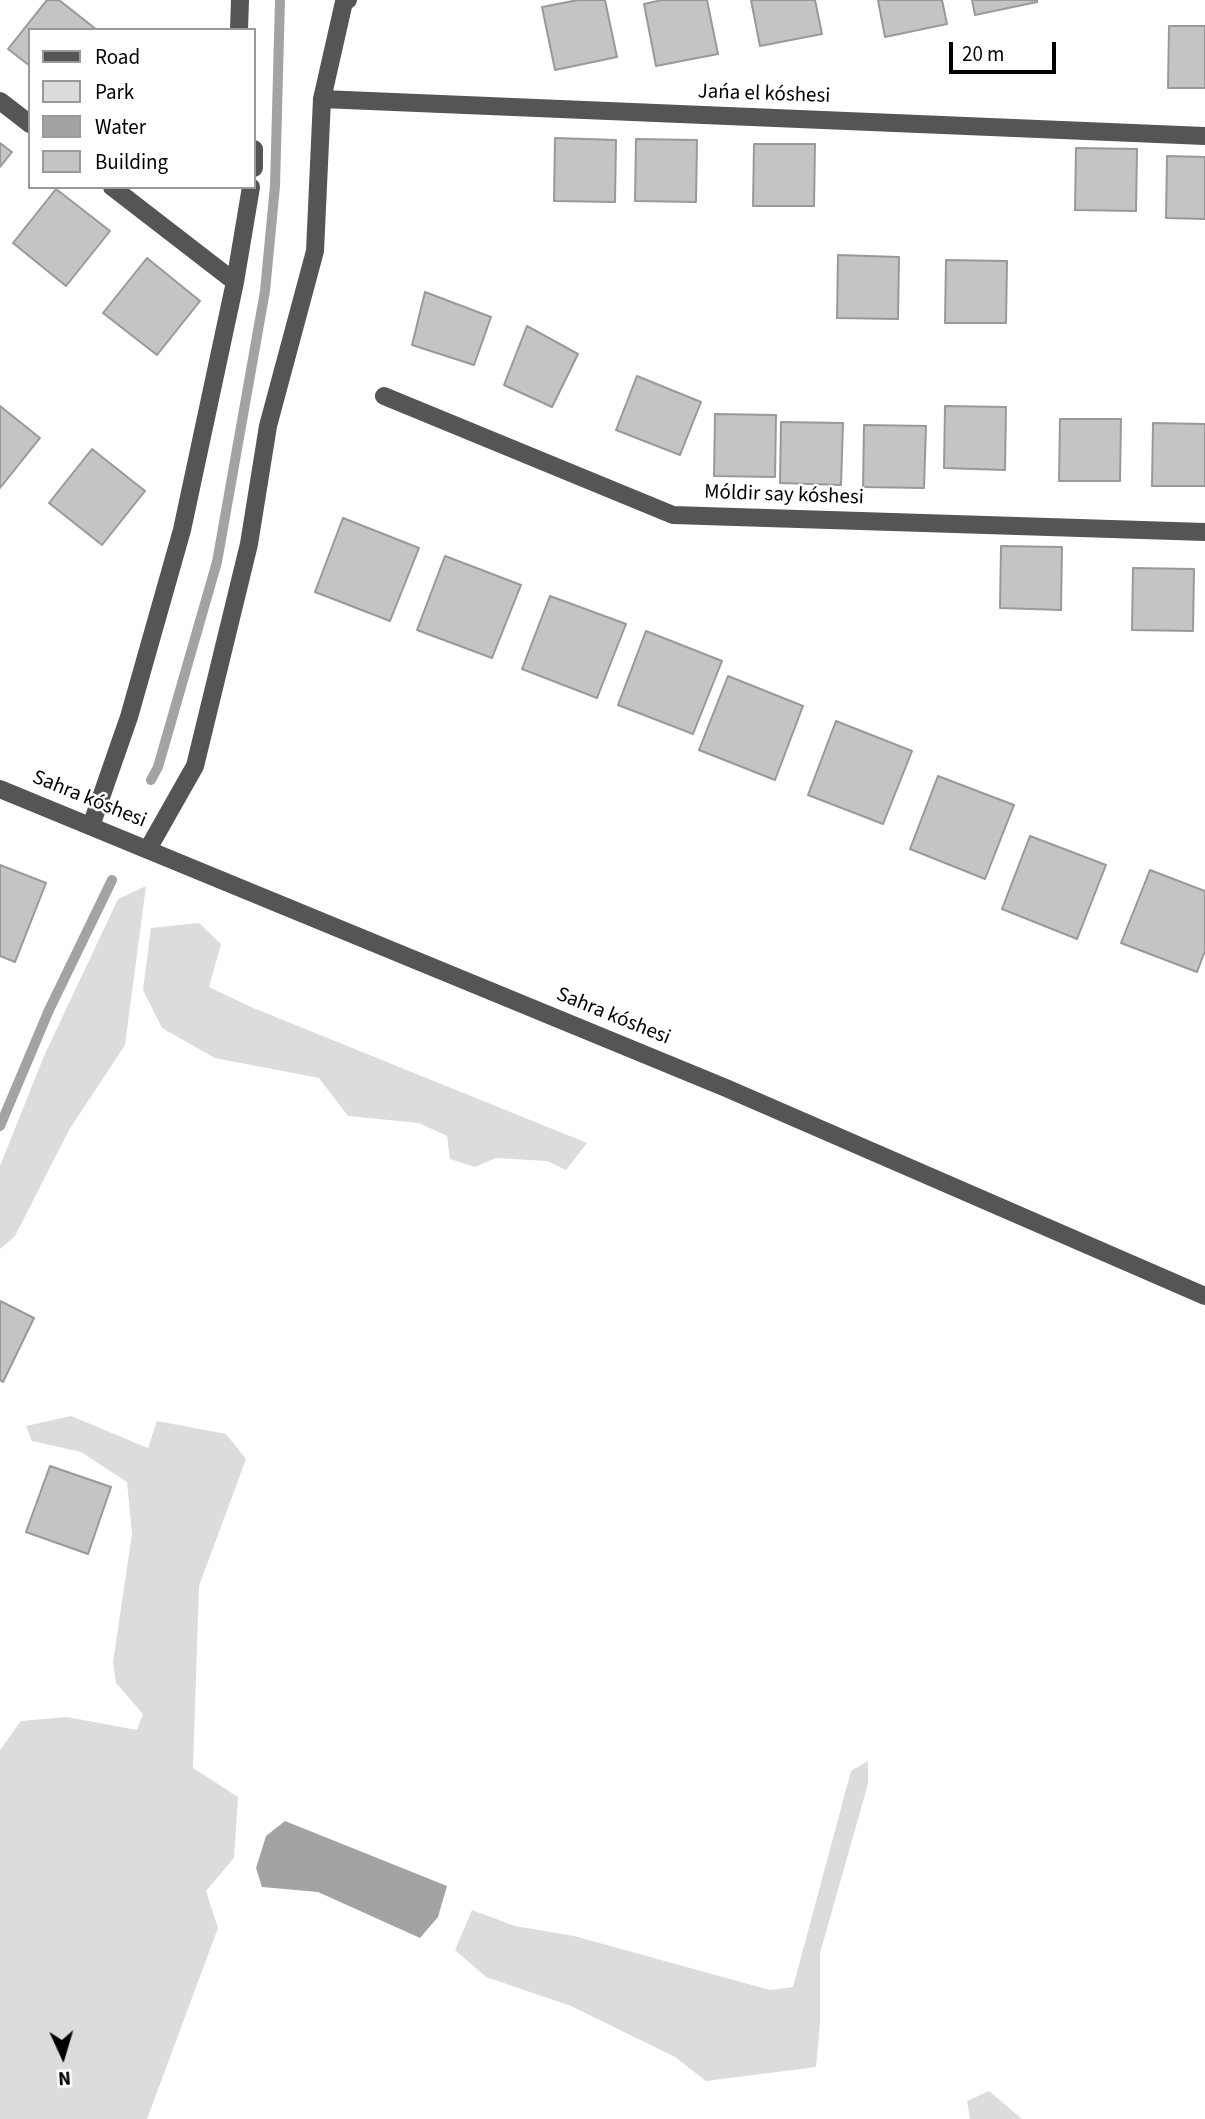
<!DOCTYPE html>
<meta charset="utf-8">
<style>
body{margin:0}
#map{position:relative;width:1205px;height:2119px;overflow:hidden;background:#fff;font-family:"Source Sans 3",sans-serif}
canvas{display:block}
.legend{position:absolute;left:28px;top:28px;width:228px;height:161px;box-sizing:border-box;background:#fff;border:2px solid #999;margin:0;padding:9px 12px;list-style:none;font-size:21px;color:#000}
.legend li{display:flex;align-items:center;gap:14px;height:35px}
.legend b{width:35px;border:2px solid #999}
.north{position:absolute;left:28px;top:2021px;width:70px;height:70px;-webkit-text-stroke:5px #fff;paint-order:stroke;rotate:176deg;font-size:19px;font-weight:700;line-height:28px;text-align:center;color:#000}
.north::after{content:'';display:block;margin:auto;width:24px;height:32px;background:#000;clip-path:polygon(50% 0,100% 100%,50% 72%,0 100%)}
.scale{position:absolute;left:949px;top:42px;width:107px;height:32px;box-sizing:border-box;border:4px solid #000;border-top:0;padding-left:9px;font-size:21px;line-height:24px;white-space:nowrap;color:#000;-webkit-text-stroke:5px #fff;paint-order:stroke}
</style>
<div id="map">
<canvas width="1205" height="2119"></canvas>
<ul class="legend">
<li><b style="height:9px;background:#555"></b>Road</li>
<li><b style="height:19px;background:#dcdcdc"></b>Park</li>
<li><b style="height:19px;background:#a3a3a3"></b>Water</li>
<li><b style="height:19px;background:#c4c4c4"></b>Building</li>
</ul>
<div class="north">N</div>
<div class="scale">20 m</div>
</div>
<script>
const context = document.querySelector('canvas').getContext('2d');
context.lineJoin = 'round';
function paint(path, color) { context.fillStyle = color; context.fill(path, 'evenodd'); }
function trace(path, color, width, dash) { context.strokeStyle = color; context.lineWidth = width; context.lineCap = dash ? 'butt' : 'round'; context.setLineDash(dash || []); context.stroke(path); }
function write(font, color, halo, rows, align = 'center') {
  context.font = font + ' "Source Sans 3",sans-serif'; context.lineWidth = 5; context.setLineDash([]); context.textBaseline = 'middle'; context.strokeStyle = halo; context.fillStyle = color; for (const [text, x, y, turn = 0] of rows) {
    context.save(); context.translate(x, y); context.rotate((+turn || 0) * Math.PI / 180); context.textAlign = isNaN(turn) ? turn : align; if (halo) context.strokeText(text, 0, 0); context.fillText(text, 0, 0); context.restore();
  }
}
const green = new Path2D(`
 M146,886L125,1045L69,1130L15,1236L0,1249V1166L44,1056L118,899Z
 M199,923L221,944L209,987L251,1007L587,1143L566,1170L547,1161L496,1158L475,1167L450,1159L447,1136L419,1123L348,1116L319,1078L215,1058L162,1028L143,990L151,928Z
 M71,1416L148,1448L157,1421L226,1434L246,1459L199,1586L193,1768L238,1797L234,1858L206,1891L218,1928L147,2119H0V1750L21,1721L67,1717L137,1730L143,1714L116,1683L113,1662L132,1534L127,1482L81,1452L32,1441L26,1426Z
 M868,1761V1784L820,1953V2024L816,2067L706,2081L675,2057L571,2006L486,1977L455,1950L472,1910L515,1926L574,1936L770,1990L793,1987L851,1771Z
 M989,2091L1022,2119H970L967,2101Z`);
const water = new Path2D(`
 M285,1821L447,1886L438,1917L420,1938L318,1892L262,1887L256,1868L266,1836Z`);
const stream = new Path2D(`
 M151,780L158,767L217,562L265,291L275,186L280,0
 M0,1126L49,1010L112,880`);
const building = new Path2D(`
 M47,0H59L97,30H30V66L8,49Z
 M578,0H605L617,57L555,70L542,7Z
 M662,0H707L718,54L656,66L644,4Z
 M751,0H815L822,34L760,46Z
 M878,0H942L947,24L885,37Z
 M972,0H1037V2L975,15Z
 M1169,26H1205V88H1168Z
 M555,138L616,140L615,202L554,201Z
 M636,139L697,140L696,202L635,201Z
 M0,143L12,152L0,167Z
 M754,144H815L814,206H753Z
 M1076,148L1137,149L1136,211L1075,210Z
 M1167,156L1205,157V219L1166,218Z
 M56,189L110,231L66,286L13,243Z
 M838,255L899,257L898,319L837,318Z
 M147,258L200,301L157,355L103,313Z
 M946,260L1007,261L1006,323H945Z
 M425,292L491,317L474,365L412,345Z
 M527,326L578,354L552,407L504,385Z
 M637,376L701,402L680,455L616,430Z
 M0,406L40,438L0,488Z
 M945,406L1006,407L1005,470L944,468Z
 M715,414L776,415L775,477L714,476Z
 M1060,419H1121L1120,481H1059Z
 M781,422L843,423L841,485L780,483Z
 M1153,423L1205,424V486H1152Z
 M864,425L926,426L924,488L863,487Z
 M92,449L145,491L102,545L49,503Z
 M343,518L419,548L390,621L315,592Z
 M1001,546L1062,547L1061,610L1000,608Z
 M445,556L521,585L492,658L417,630Z
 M1133,568L1194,569L1193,631L1132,630Z
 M550,596L626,624L597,698L522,669Z
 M646,631L722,661L693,734L618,705Z
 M728,676L803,706L775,780L699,750Z
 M836,721L912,751L883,824L808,795Z
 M938,776L1014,805L985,879L910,849Z
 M1030,836L1106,865L1077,939L1002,909Z
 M0,865L46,883L15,962L0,956Z
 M1150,870L1205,891V951L1197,972L1121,943Z
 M0,1301L34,1318L3,1382L0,1380Z
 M50,1466L111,1487L88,1554L26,1532Z`);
const minor = new Path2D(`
 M239,30L240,0
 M322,99L1205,136
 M0,101L30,124
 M254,149V168
 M112,187L235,282
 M384,396L673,515L1205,532
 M0,789L726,1088L1205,1296
 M91,826L129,717L182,530L235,282L251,187
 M148,849L195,766L249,544L268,426L315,251L322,99L344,2L348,0`);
const streetNames = [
 ["Jańa el kóshesi",764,95,2],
 ["Móldir say kóshesi",784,496,2],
 ["Sahra kóshesi",89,800,22],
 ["Sahra kóshesi",613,1017,22]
];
paint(green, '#dcdcdc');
paint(water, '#a3a3a3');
trace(stream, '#a3a3a3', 10);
paint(building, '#c4c4c4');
trace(building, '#999', 2);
trace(minor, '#555', 18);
write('21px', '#000', '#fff', streetNames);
</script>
